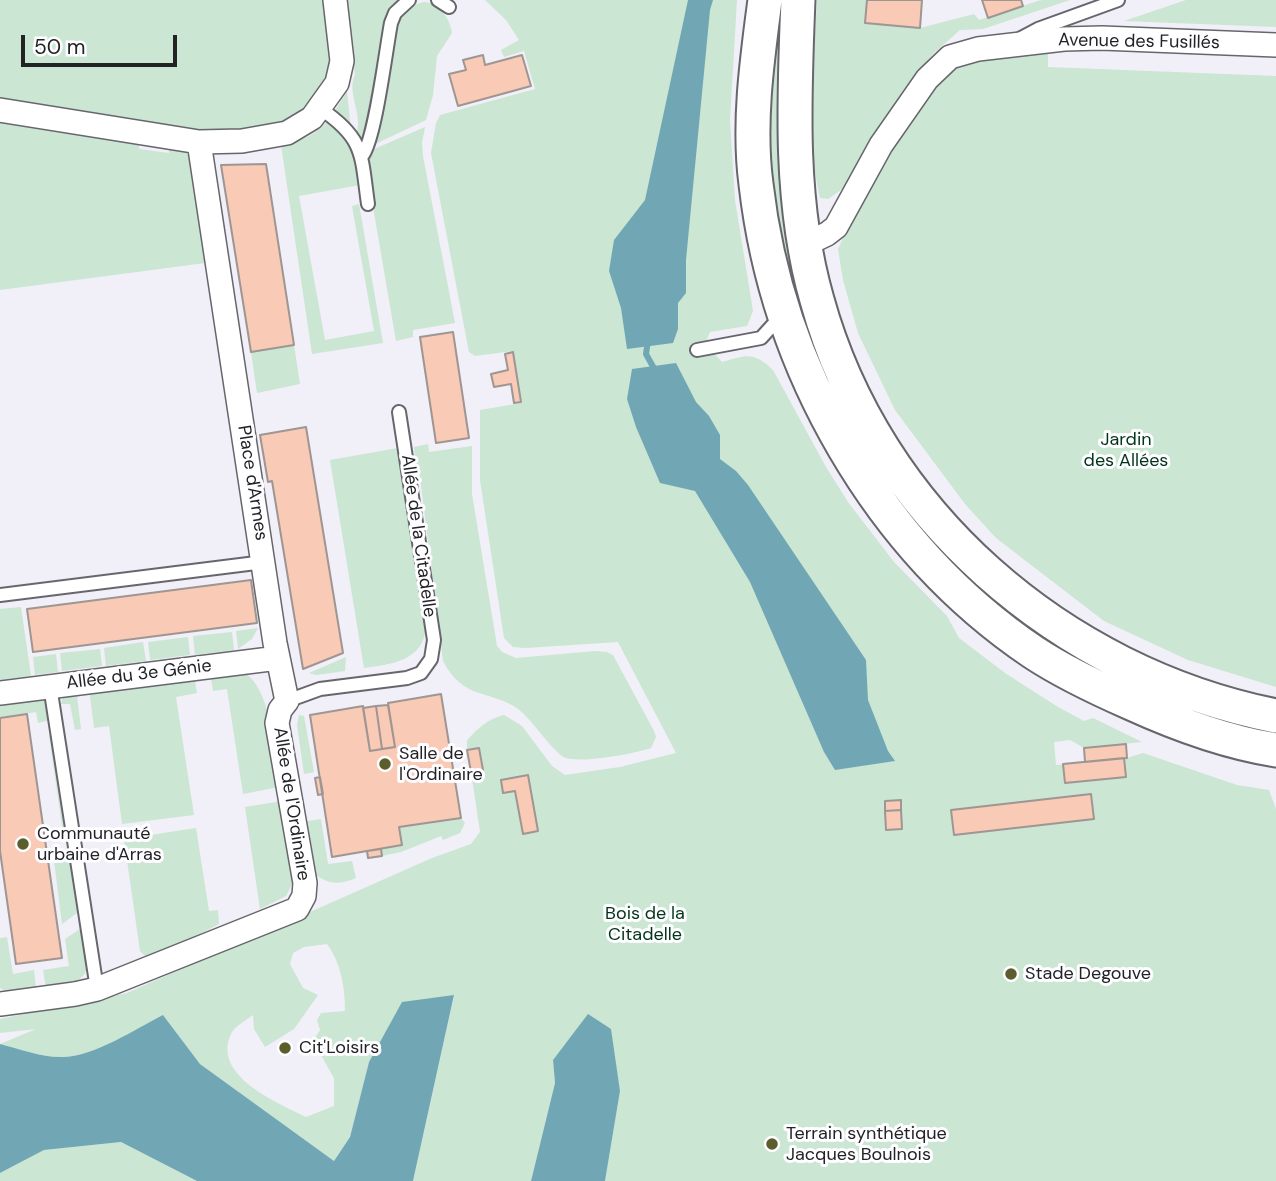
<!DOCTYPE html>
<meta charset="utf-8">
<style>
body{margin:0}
#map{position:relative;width:1276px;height:1181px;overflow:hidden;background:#f1eff7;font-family:"DM Sans",sans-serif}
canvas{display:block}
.scale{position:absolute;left:21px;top:35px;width:156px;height:32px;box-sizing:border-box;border:4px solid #232225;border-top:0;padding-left:9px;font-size:21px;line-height:24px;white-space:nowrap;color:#232225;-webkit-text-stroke:5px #fefdff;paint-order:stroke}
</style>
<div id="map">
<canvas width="1276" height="1181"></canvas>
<div class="scale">50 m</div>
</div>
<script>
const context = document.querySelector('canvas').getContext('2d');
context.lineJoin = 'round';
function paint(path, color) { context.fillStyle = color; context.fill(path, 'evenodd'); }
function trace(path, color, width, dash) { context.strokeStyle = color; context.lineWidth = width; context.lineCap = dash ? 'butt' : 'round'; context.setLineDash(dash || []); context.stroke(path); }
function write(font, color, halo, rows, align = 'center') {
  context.font = font + ' "DM Sans",sans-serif'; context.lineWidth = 6; context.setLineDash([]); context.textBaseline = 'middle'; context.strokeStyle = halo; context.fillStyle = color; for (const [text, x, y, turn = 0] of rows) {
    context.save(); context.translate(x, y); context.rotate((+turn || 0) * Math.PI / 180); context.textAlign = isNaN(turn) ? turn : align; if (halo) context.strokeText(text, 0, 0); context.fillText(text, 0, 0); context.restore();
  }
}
const green = new Path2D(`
 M0,0H326C328,17 335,44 333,60C330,82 308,109 289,121C275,129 226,131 208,131L0,101Z
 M345,0H397L389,11L385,24L362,144L356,135C364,116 346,92 355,75Z
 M485,0H737L730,120L735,200L753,311L747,326L710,332L705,344L722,362C747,355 753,351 773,370L826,467L848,502L894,562L947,616L959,638L1005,673L1058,707L1084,721L1093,718L1142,742L1084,748L1070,740L1054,742L1056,765L1127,758L1143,753L1237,785L1269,790L1276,809V1181H605L620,1091L615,1062L566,1043L553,1060L555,1083L531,1181H413L454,996L369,1062L350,1137L334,1161L200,1064L164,1016C136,1029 94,1056 64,1057C43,1058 20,1049 0,1044L36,1029L0,1033V1019L127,993L432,858L471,844L480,832L471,772L482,770L479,748L467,750V740C479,728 487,719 504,715L522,726L552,766L565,775L620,767L676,753L618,642L525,648L513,647L504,638L480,480V410L521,403L513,351L475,356L469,352L431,153L436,123L440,115L535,89L524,51L504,57L501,50L519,40L506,20ZM327,944C341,963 345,987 345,1011L321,1013L317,1020L320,1030L313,1041L334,1078V1106L306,1117C278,1103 209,1075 232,1032C236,1026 246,1020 253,1015L254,1029L265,1047L294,1029L318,995L303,988L290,964L293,953L304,947Z
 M776,0H787L794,270H787L767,166Z
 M817,0H867L920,28L974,14L979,20L1041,0H1070L983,29L960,30L935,52L917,73L873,136L845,187L828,199L820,198C805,133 814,66 817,0Z
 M1186,0H1276V27L1124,21Z
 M425,2C440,4 450,19 452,33L437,56L433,95L426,120L371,146L395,29C402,13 408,5 425,2Z
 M1048,49V67L1276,76V687L1188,660L1104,621L996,538L965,504L895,410L858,333L843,280L838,249L886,143L950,70C980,55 1015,53 1048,49Z
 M347,91L351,131L333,114Z
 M0,118L139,139V149L169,153V145L193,149L205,263L0,290Z
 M327,121C354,145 356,149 360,185L299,196L325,340L374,331L352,206L359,204L383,343L312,354L281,145C301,141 314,136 327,121Z
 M425,127L422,143L423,156L455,323L413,330V337L396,341L366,166L372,150Z
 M294,345L300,384L257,393L251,352Z
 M428,444L429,452L472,446V494L497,646L502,652L516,658L596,651L607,652L613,655L654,731L656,737L651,748C633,754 584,763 566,758C554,754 532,719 518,709C489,689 464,701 443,661L419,469H416L414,447Z
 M398,448L426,626C424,661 392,664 364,668L330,460Z
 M21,607L31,676L0,680V609Z
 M258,628L252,639L238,649L236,631Z
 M232,632L234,650L195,655L193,636Z
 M188,637L190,655L150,660L148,642Z
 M143,642L146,661L106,666L104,648Z
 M100,649L102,666L62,671L60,653Z
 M56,654L58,672L35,675L33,657Z
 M346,657L345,671L316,675L309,673Z
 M241,670C273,688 274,753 279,787L243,794L227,689L213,691L210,673Z
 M194,675L197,693L176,697L194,815L122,824L109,726L94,728L89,688Z
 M73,692L77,696L81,729L75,730L70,704H61L63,696Z
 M49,697L50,720L38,723L36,712L0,718V701Z
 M299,715L304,716L314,772L304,774L297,725Z
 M49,735L56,737L71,830L63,833Z
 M282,801L295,878L286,896L260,909L245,807Z
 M461,818L465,823L460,833L443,840L441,836L401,852L382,856L381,849L402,845L399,827Z
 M321,819L328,864L352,861L356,878C339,885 329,885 313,873L302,822Z
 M196,828L209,911L218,910L219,924L169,950L147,958L140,951L124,839Z
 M73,848L81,910L62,924L53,853Z
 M83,927L89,964C83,985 65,985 46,988L43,970L69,966L65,939Z
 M7,937L13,974L34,970L36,988L7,992L0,988V938Z
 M121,1142L197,1181H0V1173L44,1150Z`);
const water = new Path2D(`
 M688,0H713L710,10L686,260V293L678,303V329L673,343L627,349L621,308L609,271L614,240L645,200Z
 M676,363L696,402L709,416L720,435V459L736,471L748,485L866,660L868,700L888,751L895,761L835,770L824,752L750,582L695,491L660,483L636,427L627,399L632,369Z
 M454,995L413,1181H197L121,1142L44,1150L0,1173V1044C20,1049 43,1058 64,1057C94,1056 136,1029 163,1015L200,1064L334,1161L350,1137L369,1062L402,1002Z
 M588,1014L611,1029L620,1091L605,1181H531L555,1083L553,1060Z`);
const stream = new Path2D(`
 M648,340L646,354L656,372`);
const building = new Path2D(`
 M867,0H922L920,28L865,23Z
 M982,0H1021L1023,6L988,18Z
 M483,55L485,65L522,55L531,86L458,106L449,74L466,70L463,60Z
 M266,164L294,345L251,352L221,165Z
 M453,332L469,438L436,443L420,337Z
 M513,352L521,402L514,403L511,384L494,387L491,374L508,370L505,354Z
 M306,427L343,653L303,669L272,481L268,482L260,435Z
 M251,580L257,623L33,652L27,609Z
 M441,694L461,818L399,827L402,845L332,857L310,715L363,706L370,751L395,747L388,703Z
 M388,705L395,747L382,749L376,706Z
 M376,706L382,749L370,751L363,708Z
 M27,714L62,958L16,964L0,851V718Z
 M1126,744L1127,758L1085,762L1084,748Z
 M479,748L483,770L471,772L467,750Z
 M1124,758L1126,777L1065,783L1063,764Z
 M528,775L538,831L523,834L515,791L503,793L501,780Z
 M320,777L323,794L318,795L315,778Z
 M1091,794L1094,819L954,835L951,810Z
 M901,800V810L885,811V801Z
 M901,810L902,829L886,830L885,811Z
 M381,849L382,856L368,858L367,851Z`);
const service = new Path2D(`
 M438,0L449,7
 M1021,38L1038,29L1118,0
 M321,109C365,139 361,155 368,204
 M362,156C375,141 386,49 391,23L395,13L409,0
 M697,350L761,338L781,316
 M0,595L264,562
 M50,686L97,989
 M287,701L320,689L407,678L421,673L431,659L434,640L399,412`);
const minor = new Path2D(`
 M0,110L199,142L242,141L287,133L312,118L337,83L342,61L335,0
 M806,244L827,234L836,227L881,145L927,79L950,57L978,49L1064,39L1102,38L1276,45
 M0,693L278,658
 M0,1004L75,994L97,989L297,909L304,896L305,883L277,723L280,710L287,701L275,643L199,142`);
const secondary = new Path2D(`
 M765,0C757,60 748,124 756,184C777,368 878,547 1033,652C1063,672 1097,688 1131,703C1177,724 1226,742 1276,750
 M798,0C794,100 789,203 817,300C876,514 1061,673 1276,716`);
const markers = [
 [385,764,7,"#5b5e2c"],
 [23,844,7,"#5b5e2c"],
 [1011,974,7,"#5b5e2c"],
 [285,1048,7,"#5b5e2c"],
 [772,1144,7,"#5b5e2c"]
];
const streetNames = [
 ["Avenue des Fusillés",1139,42,1],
 ["Place d'Armes",252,483,81],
 ["Allée de la Citadelle",418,536,82],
 ["Allée du 3e Génie",139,675,-7],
 ["Allée de l'Ordinaire",291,804,81]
];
const parkNames = [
 ["Jardin",1126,440],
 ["des Allées",1126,461],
 ["Bois de la",645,914],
 ["Citadelle",645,935]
];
const poiNames = [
 ["Salle de",399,754],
 ["l'Ordinaire",399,775],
 ["Communauté",37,834],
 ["urbaine d'Arras",37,855],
 ["Stade Degouve",1025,974],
 ["Cit'Loisirs",299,1048],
 ["Terrain synthétique",786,1134],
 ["Jacques Boulnois",786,1155]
];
paint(green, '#cbe6d2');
paint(water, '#71a7b4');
trace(stream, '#71a7b4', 6);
paint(building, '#f9cab6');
trace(building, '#9e9693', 2);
trace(service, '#68666d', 16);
trace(minor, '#68666d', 26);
trace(secondary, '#68666d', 37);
trace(service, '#fff', 12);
trace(minor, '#fff', 23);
trace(secondary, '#fff', 33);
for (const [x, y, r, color] of markers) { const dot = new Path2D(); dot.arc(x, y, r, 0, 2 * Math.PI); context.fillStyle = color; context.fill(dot); trace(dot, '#fefdff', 2.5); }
write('18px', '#232225', '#fefdff', streetNames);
write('18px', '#013418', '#fefdff', parkNames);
write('18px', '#232225', '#fefdff', poiNames, 'left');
</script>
